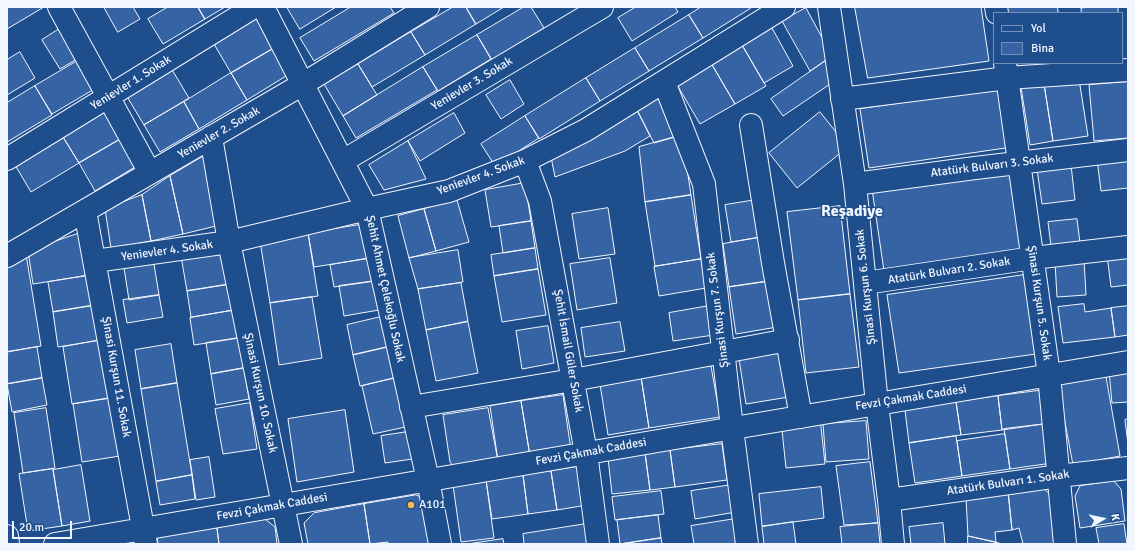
<!DOCTYPE html>
<meta charset="utf-8">
<style>
body{margin:0}
#map{position:relative;width:1135px;height:551px;overflow:hidden;background:#1f4e8c;font-family:Signika,sans-serif}
canvas{display:block}
.frame{position:absolute;inset:0;border:8px solid #f2f6ff;pointer-events:none}
.legend{position:absolute;left:993px;top:12px;width:130px;height:52px;box-sizing:border-box;background:#1f4e8c;border:1px solid #7391ba;margin:0;padding:5px 7px;list-style:none;font-size:12px;color:#f2f6ff}
.legend li{display:flex;align-items:center;gap:8px;height:20px}
.legend b{width:20px;border:1px solid #7391ba}
.north{position:absolute;left:1083px;top:499px;width:40px;height:40px;-webkit-text-stroke:3px #1f4e8c;paint-order:stroke;rotate:81deg;font-size:11px;font-weight:700;line-height:16px;text-align:center;color:#f2f6ff}
.north::after{content:'';display:block;margin:auto;width:14px;height:18px;background:#f2f6ff;clip-path:polygon(50% 0,100% 100%,50% 72%,0 100%)}
.scale{position:absolute;left:12px;top:521px;width:60px;height:18px;box-sizing:border-box;border:2px solid #f2f6ff;border-top:0;padding-left:5px;font-size:12px;line-height:14px;white-space:nowrap;color:#f2f6ff;-webkit-text-stroke:3px #1f4e8c;paint-order:stroke}
</style>
<div id="map">
<canvas width="1135" height="551"></canvas>
<div class="frame"></div>
<ul class="legend">
<li><b style="height:5px;background:#1f4e8c"></b>Yol</li>
<li><b style="height:11px;background:#3563a3"></b>Bina</li>
</ul>
<div class="north">K</div>
<div class="scale">20 m</div>
</div>
<script>
const context = document.querySelector('canvas').getContext('2d');
context.lineJoin = 'round';
function paint(path, color) { context.fillStyle = color; context.fill(path, 'evenodd'); }
function trace(path, color, width, dash) { context.strokeStyle = color; context.lineWidth = width; context.lineCap = dash ? 'butt' : 'round'; context.setLineDash(dash || []); context.stroke(path); }
function write(font, color, halo, rows, align = 'center') {
  context.font = font + ' Signika,sans-serif'; context.lineWidth = 3; context.setLineDash([]); context.textBaseline = 'middle'; context.strokeStyle = halo; context.fillStyle = color; for (const [text, x, y, turn = 0] of rows) {
    context.save(); context.translate(x, y); context.rotate((+turn || 0) * Math.PI / 180); context.textAlign = isNaN(turn) ? turn : align; if (halo) context.strokeText(text, 0, 0); context.fillText(text, 0, 0); context.restore();
  }
}
const building = new Path2D(`
 M7,7H44L7,29Z
 M104,7H133L140,19L118,32Z
 M168,7H198L205,19L163,44L148,19Z
 M198,7H225L205,19Z
 M287,7H336L300,29Z
 M351,7H390L394,13L314,61L300,38Z
 M453,7H466L476,24L425,55L411,32Z
 M466,7H504L476,24Z
 M524,7H531L544,28L492,60L477,35Z
 M636,7H675L678,12L632,41L618,18Z
 M701,7H750L751,8L703,38L689,15Z
 M855,7H981L989,61L868,78Z
 M1006,7H1060L1061,13H1007Z
 M1090,7H1118V13H1077V9Z
 M806,8L832,56L810,71L782,21Z
 M689,15L703,38L649,71L635,48Z
 M258,18L276,47L231,73L214,44Z
 M64,26L82,56L60,69L42,40Z
 M772,28L793,66L764,83L742,45Z
 M411,32L425,55L372,87L358,64Z
 M477,35L491,59L438,91L423,67Z
 M742,45L766,86L735,104L711,63Z
 M276,47L291,73L247,100L231,73Z
 M635,48L649,71L600,101L586,78Z
 M20,52L35,78L7,95V60Z
 M79,60L96,88L52,114L35,86Z
 M827,60L839,78L783,116L771,99Z
 M711,63L735,104L700,124L676,83Z
 M1017,63H1063L1019,71Z
 M358,64L377,95L343,116L324,84Z
 M423,67L437,90L356,138L343,116Z
 M171,68L189,98L144,125L126,95Z
 M231,73L247,100L199,129L184,102Z
 M586,78L600,101L539,139L525,116Z
 M1079,79L1088,136L1053,141L1044,84Z
 M510,80L524,104L501,119L486,95Z
 M1128,82V138L1094,141L1089,85Z
 M1044,84L1053,141L1030,145L1021,87Z
 M35,86L52,115L7,142V103Z
 M1003,89L1012,147L869,168L860,109Z
 M659,96L682,135L654,143L636,108Z
 M184,102L199,129L160,152L144,125Z
 M636,108L650,136L625,151L555,177L551,157Z
 M108,110L124,137L79,163L63,137Z
 M820,112L848,147L797,188L769,153Z
 M454,113L465,133L420,161L408,141Z
 M525,116L539,138L495,166L481,144Z
 M682,135L691,195L645,202L639,147Z
 M63,137L79,163L31,192L15,165Z
 M124,137L140,164L95,191L79,163Z
 M408,141L426,179L384,190L369,165Z
 M1128,155V188L1101,191L1097,159Z
 M202,157L211,162L216,226L183,234L170,176Z
 M1071,165L1075,200L1042,204L1037,169Z
 M1015,168L1027,250L884,271L872,189Z
 M170,176L183,234L151,241L142,195Z
 M525,183L531,221L491,227L485,190Z
 M142,195L151,241L111,248L105,209Z
 M691,195L701,259L655,266L645,202Z
 M457,200L469,242L436,251L424,209Z
 M756,200L762,237L731,242L725,205Z
 M840,206L850,294L798,300L787,212Z
 M608,208L615,254L579,259L572,214Z
 M424,209L436,251L409,258L398,216Z
 M1077,219L1080,243L1051,246L1048,222Z
 M531,221L535,248L503,253L499,226Z
 M366,224L371,258L314,267L308,233Z
 M83,232L91,275L33,284L28,251Z
 M308,233L318,296L270,303L260,241Z
 M762,237L770,281L729,287L723,244Z
 M535,248L538,269L494,276L491,255Z
 M225,249L231,284L187,291L181,256Z
 M458,250L463,282L418,289L409,258Z
 M1128,252V285L1111,287L1107,255Z
 M26,254L41,346L7,352V263Z
 M371,258L375,281L334,287L330,265Z
 M610,258L617,303L577,310L570,264Z
 M701,259L706,288L659,296L654,267Z
 M1084,260L1086,295L1057,297L1055,262Z
 M154,264L159,295L129,300L124,268Z
 M538,269L546,315L502,322L494,276Z
 M91,275L96,305L53,312L48,282Z
 M1024,275L1036,354L899,373L887,295Z
 M375,281L379,310L344,316L339,286Z
 M770,281L777,327L736,334L729,287Z
 M461,283L468,321L426,330L418,289Z
 M231,284L235,310L191,317L187,291Z
 M850,294L859,367L806,373L798,300Z
 M159,295L163,317L127,323L123,300Z
 M312,297L322,358L279,365L270,303Z
 M1084,304L1085,312L1111,308L1115,337L1063,343L1058,307Z
 M96,305L101,340L58,347L53,312Z
 M709,306L714,335L673,341L669,313Z
 M1128,306V335L1115,337L1111,308Z
 M235,310L239,338L194,345L190,318Z
 M385,316L392,346L353,355L347,325Z
 M468,322L478,373L436,381L426,330Z
 M620,322L625,351L585,357L581,328Z
 M548,326L554,363L522,369L516,331Z
 M239,338L244,368L211,374L206,343Z
 M101,340L111,398L72,404L63,347Z
 M171,344L177,383L141,389L135,350Z
 M392,346L399,377L360,386L353,355Z
 M37,347L42,378L7,384V352Z
 M788,351L795,396L746,404L739,359Z
 M711,366L720,417L649,428L641,377Z
 M244,368L249,399L216,405L211,374Z
 M1128,369V402L1112,403L1109,371Z
 M1105,371L1120,456L1073,465L1057,380Z
 M399,377L410,426L373,434L362,386Z
 M641,377L649,428L608,435L600,384Z
 M42,378L47,405L12,412L7,384Z
 M177,383L192,475L156,481L141,389Z
 M1045,390L1050,423L1002,430L998,396Z
 M563,395L571,450L530,456L521,401Z
 M998,396L1002,430L961,435L956,402Z
 M111,398L120,456L82,462L73,404Z
 M521,401L530,456L498,461L490,406Z
 M956,402L961,435L909,443L905,410Z
 M250,403L257,449L223,454L215,409Z
 M46,408L55,468L23,473L14,413Z
 M488,408L498,461L455,468L450,462L443,415Z
 M345,410L354,472L297,482L288,419Z
 M820,417L825,464L786,468L781,421Z
 M1128,419V444L1125,420Z
 M866,421L869,459L826,462L823,424Z
 M1046,424L1052,463L1010,469L1004,429Z
 M414,431L419,458L385,463L381,436Z
 M1005,434L1010,469L962,476L957,441Z
 M956,436L962,476L915,483L909,443Z
 M722,444L727,480L675,487L670,450Z
 M670,450L675,487L650,490L645,453Z
 M645,453L650,490L612,494L608,458Z
 M209,457L215,497L196,500L190,460Z
 M870,462L878,523L844,525L836,466Z
 M81,465L90,521L62,526L53,470Z
 M582,466L587,505L557,510L551,471Z
 M53,469L62,526L28,531L19,474Z
 M551,471L557,510L528,514L523,475Z
 M192,475L195,499L160,505L156,482Z
 M523,475L528,514L492,519L486,480Z
 M486,480L494,538L461,542L453,485Z
 M1114,481L1121,489L1125,521L1080,528L1075,496L1080,486Z
 M732,485L736,512L695,519L691,491Z
 M821,487L824,518L762,526L759,494Z
 M1043,488L1051,495L1059,544H1023L1019,528L1012,530L1008,491Z
 M661,491L664,514L615,520L612,497Z
 M1008,491L1012,530L995,532L996,542L968,536L966,498Z
 M416,495L423,498L431,544H388V542L370,544L364,504Z
 M364,504L370,544H308L304,523L314,513Z
 M658,515L661,538L620,544L617,520Z
 M265,519L275,527L277,544H219L217,528Z
 M735,519L739,544H694L691,526Z
 M793,522L796,544H764L762,527Z
 M878,523L880,544H842L840,527Z
 M943,523L945,544H911L909,527Z
 M586,524L588,544H524L523,534Z
 M1124,524L1127,544H1099L1096,528Z
 M217,528L219,544H158L157,537Z
 M968,536L1003,544H968Z
 M661,538L662,544H620Z
 M503,539L504,544H467Z`);
const minor = new Path2D(`
 M59,7L150,173
 M263,7L367,209L428,480L440,544
 M829,7L855,184L877,404L889,500L893,544
 M996,7L997,13
 M1069,7L1070,13
 M1005,63L1049,375L1065,544
 M664,82L704,184L732,428L747,544
 M842,99L1007,78L1128,70
 M751,125L773,263L801,417
 M211,137L229,242L291,544
 M7,159L254,7
 M343,161L602,7
 M525,161L540,201L586,453L598,544
 M855,184L975,168L1128,150
 M85,211L146,544
 M7,256L303,84L428,7
 M95,261L229,242L367,209L449,191L525,161L586,130L784,7
 M865,283L1033,258L1128,247
 M411,407L573,380L788,340
 M889,500L1059,476L1128,468
 M7,536L8,544
 M55,544L722,430L1128,362`);
const markers = [
 [411,505,4,"#ffb74d"]
];
const streetNames = [
 ["Yenievler 1. Sokak",131,83,-32],
 ["Yenievler 3. Sokak",472,84,-31],
 ["Yenievler 2. Sokak",219,133,-30],
 ["Atatürk Bulvarı 3. Sokak",992,166,-7],
 ["Yenievler 4. Sokak",481,176,-20],
 ["Yenievler 4. Sokak",167,251,-8],
 ["Atatürk Bulvarı 2. Sokak",949,271,-9],
 ["Şinasi Kurşun 6. Sokak",866,287,-96],
 ["Şehit Ahmet Çelekoğlu Sokak",385,289,78],
 ["Şinasi Kurşun 5. Sokak",1039,303,82],
 ["Şinasi Kurşun 7. Sokak",718,310,-97],
 ["Şehit İsmail Güler Sokak",568,351,80],
 ["Şinasi Kurşun 11. Sokak",116,377,80],
 ["Şinasi Kurşun 10. Sokak",260,393,78],
 ["Fevzi Çakmak Caddesi",911,398,-9],
 ["Fevzi Çakmak Caddesi",591,452,-10],
 ["Atatürk Bulvarı 1. Sokak",1008,483,-8],
 ["Fevzi Çakmak Caddesi",272,507,-10]
];
const poiNames = [
 ["A101",419,505]
];
const districtNames = [
 ["Reşadiye",852,212]
];
paint(building, '#3563a3');
trace(building, '#f2f6ff', 1);
trace(minor, '#f2f6ff', 24);
trace(minor, '#1f4e8c', 22);
for (const [x, y, r, color] of markers) { const dot = new Path2D(); dot.arc(x, y, r, 0, 2 * Math.PI); context.fillStyle = color; context.fill(dot); trace(dot, '#1f4e8c', 1.5); }
write('12px', '#f2f6ff', '#1f4e8c', streetNames);
write('12px', '#f2f6ff', '#1f4e8c', poiNames, 'left');
write('bold 16px', '#f2f6ff', '#1f4e8c', districtNames);
</script>
